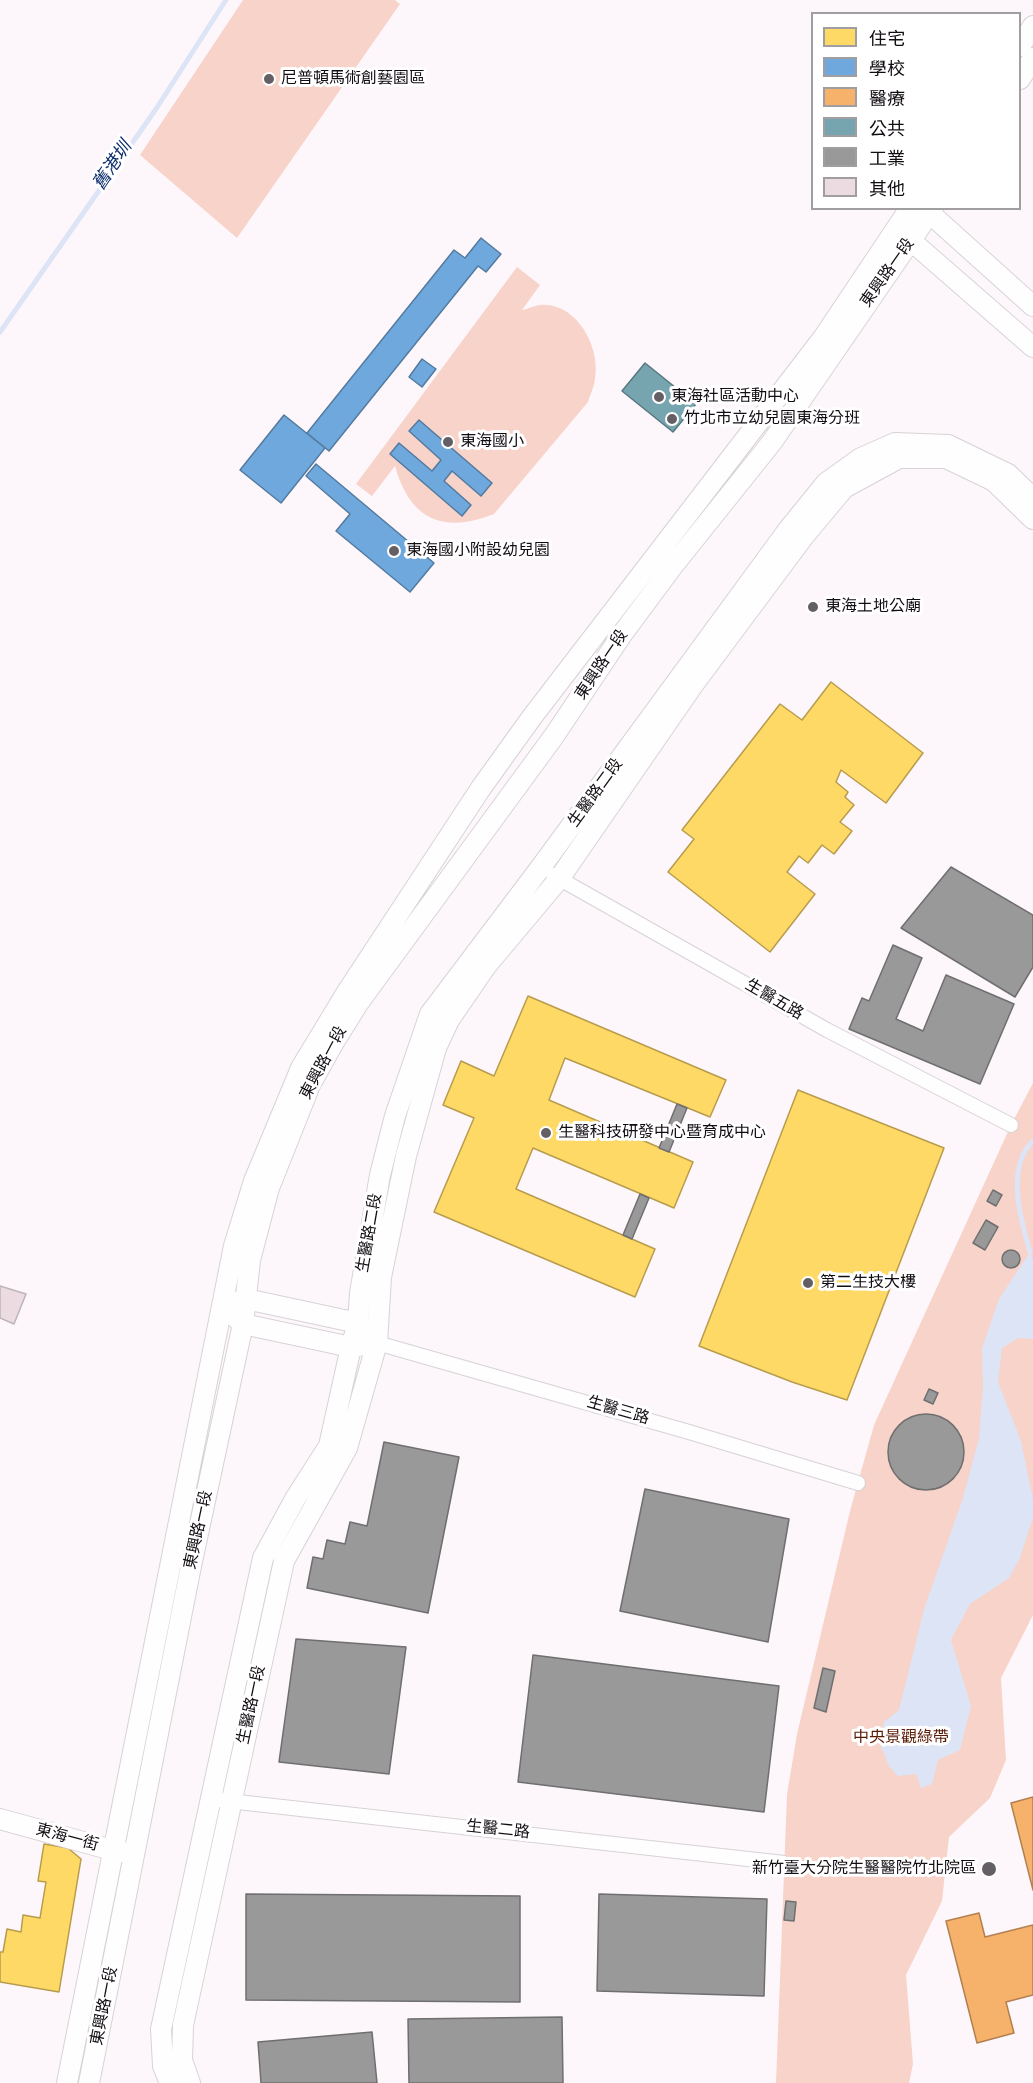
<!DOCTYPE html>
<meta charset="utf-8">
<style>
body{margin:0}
#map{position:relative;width:1033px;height:2083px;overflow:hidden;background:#fdf7fc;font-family:"Roboto Condensed","Noto Sans TC",sans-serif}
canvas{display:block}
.legend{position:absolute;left:811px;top:12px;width:210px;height:198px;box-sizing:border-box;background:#fff;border:2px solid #a09ea0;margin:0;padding:8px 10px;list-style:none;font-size:18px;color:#120d12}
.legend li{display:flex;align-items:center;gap:12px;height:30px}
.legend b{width:30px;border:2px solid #a09ea0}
</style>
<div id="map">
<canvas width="1033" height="2083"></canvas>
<ul class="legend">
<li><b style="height:16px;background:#ffd966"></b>住宅</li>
<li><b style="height:16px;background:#6fa8dc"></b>學校</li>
<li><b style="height:16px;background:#f6b26b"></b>醫療</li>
<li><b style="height:16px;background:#76a5af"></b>公共</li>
<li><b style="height:16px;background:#999"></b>工業</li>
<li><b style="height:16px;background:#ecdce1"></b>其他</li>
</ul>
</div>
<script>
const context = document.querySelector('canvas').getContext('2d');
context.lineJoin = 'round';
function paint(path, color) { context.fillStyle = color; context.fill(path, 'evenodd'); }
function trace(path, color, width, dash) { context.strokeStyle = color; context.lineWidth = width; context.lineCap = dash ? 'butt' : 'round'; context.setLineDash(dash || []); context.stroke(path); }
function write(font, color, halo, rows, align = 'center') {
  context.font = font + ' "Roboto Condensed","Noto Sans TC",sans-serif'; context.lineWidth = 6; context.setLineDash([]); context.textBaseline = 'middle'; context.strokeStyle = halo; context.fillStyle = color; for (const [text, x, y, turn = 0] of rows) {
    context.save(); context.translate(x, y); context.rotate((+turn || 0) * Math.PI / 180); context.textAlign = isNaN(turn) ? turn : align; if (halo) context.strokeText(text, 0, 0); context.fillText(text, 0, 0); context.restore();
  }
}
const green = new Path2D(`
 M243,0H395L400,4L237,238L140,155Z
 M517,267L540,285L522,310C527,309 534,306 540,305C577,302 601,348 595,379C594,387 590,395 588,402L494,514C443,534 410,520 395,466L372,496L356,484Z
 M1033,1083V1615L1001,1678L1006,1760L990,1798L949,1837L942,1901L906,1975L913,2064L909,2083H776L787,1794L797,1734L850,1511L874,1425L1011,1125Z`);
const water = new Path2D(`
 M1030,1252L1033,1260V1339L1018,1338L1002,1348L998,1382L1021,1441L1033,1500V1517L1020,1558L1009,1578L970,1604L951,1640L971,1706L960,1750L938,1760L932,1784L921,1788L916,1774L898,1776L889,1766L879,1742L884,1722L899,1710L924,1609L963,1498L979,1438L983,1386L982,1348L999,1299Z`);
const homes = new Path2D(`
 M831,682L923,753L886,803L841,770L836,782L848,792L845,797L854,805L840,822L852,831L834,854L822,845L808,863L799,856L787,872L815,894L770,952L668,872L694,839L682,830L780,704L802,720Z
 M528,996L726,1080L710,1117L565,1058L549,1100L693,1162L674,1208L533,1148L516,1189L655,1249L635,1297L434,1212L474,1118L443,1105L461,1061L494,1076Z
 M798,1090L944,1148L847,1400L792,1382L699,1346Z
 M44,1844L68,1848L81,1859L59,1992L0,1982V1952H3L7,1929L21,1932L23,1915L40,1918L46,1882L38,1881Z`);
const schools = new Path2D(`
 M481,238L501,254L486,272L478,266L329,451L307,433L454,250L465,258Z
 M422,359L436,369L422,387L409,377Z
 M284,415L325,448L281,503L240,470Z
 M419,420L492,483L481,496L452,471L444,481L471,505L462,516L390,454L399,443L432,471L441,460L409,431Z
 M316,464L434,563L410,592L336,531L350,514L306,476Z`);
const health = new Path2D(`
 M1033,1797V1890L1011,1803Z
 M979,1913L985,1937L1033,1925V1995L1006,2002L1014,2033L977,2043L946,1921Z`);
const public = new Path2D(`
 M645,363L696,404L673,432L622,391Z`);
const industry = new Path2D(`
 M951,867L1033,915V967L1015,997L901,928Z
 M893,945L922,958L896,1019L923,1031L946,975L1014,1004L980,1084L849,1029L862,998L869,1001Z
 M677,1104L687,1108L669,1152L659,1148Z
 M993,1190L1002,1195L996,1206L987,1201Z
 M640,1194L649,1198L632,1239L623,1235Z
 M986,1220L998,1227L985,1250L973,1243Z
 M1002 1259a9 9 0 1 1 18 0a9 9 0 1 1-18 0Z
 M929,1389L938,1393L933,1404L924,1400Z
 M888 1452a38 38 0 1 1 76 0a38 38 0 1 1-76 0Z
 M384,1442L459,1457L428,1613L307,1588L313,1557L323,1559L327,1540L345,1544L350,1522L367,1526Z
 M645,1489L789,1519L768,1642L620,1611Z
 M296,1639L406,1647L389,1774L279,1762Z
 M533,1655L779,1686L764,1812L518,1782Z
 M823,1668L835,1671L826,1712L814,1708Z
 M246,1894L520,1896V2002L246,2000Z
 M599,1894L767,1899L764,1996L597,1991Z
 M786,1901L796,1902L794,1921L784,1920Z
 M562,2017L563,2083H409L408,2019Z
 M372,2032L377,2083H261L258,2042Z`);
const stream = new Path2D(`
 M0,332L156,109L226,0
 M1030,1252C1021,1221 1005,1167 1033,1141`);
const building = new Path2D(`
 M0,1286L26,1294L14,1324L0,1318Z`);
const street = new Path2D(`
 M553,875L827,1030L1011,1125
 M377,1343L689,1432L858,1483
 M211,1799L784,1863`);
const secondary = new Path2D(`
 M1020,46L1033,26
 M1020,79L1033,58
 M924,208L1033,306
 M901,232L1033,347
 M234,1303L246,1299L358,1323L366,1331
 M234,1316L243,1324L351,1347L364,1345
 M0,1819L112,1850L123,1852
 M67,2083L234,1246L254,1181L301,1068L347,992L481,788L532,717L823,338L910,208
 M89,2083L191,1566L243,1324L250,1260L269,1188L310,1085L334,1042L359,1002L554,736L623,633L672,567L772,442L933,208
 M170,2083L163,2066L161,2029L263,1558L295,1499L329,1446L351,1347L358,1323L360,1293L380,1175L395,1116L430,1014L541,867L788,530L826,483L861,458L895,443L948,445L1008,474L1033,498
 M190,2083L182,2060L183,2025L284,1561L347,1448L377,1343L381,1277L406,1156L436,1048L449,1020L486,966L559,879L693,685L804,536L844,488L899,458H946L994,481L1033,519`);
const markers = [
 [269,79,6,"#645f64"],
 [659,397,6,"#645f64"],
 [672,419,6,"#645f64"],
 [448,442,6,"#645f64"],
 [394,551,6,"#645f64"],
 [813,607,6,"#645f64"],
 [546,1133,6,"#645f64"],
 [808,1283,6,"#645f64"],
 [989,1869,8,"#645f64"]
];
const poiNames = [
 ["尼普頓馬術創藝園區",281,79],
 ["東海社區活動中心",671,397],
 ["竹北市立幼兒園東海分班",684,419],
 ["東海國小",460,442],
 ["東海國小附設幼兒園",406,551],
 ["東海土地公廟",825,607],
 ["生醫科技研發中心暨育成中心",558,1133],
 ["第二生技大樓",820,1283],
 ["新竹臺大分院生醫醫院竹北院區",976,1869,"right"]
];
const streetNames = [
 ["東興路一段",888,273,-55],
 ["東興路一段",602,665,-56],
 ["生醫路二段",596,793,-54],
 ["生醫五路",774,1000,30],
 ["東興路一段",324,1063,-62],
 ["生醫路二段",370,1233,-80],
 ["生醫三路",618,1411,16],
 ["東興路一段",199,1530,-78],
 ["生醫路一段",252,1705,-78],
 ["生醫二路",498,1830,6],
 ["東海一街",67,1838,15],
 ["東興路一段",105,2006,-79]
];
const parkNames = [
 ["中央景觀綠帶",901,1738]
];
const waterNames = [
 ["舊港圳",113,166,-56]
];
paint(green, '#f8d3c9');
paint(water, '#dde4f6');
paint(homes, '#ffd966');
trace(homes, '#b89c4d', 1.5);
paint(schools, '#6fa8dc');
trace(schools, '#537a9f', 1.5);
paint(health, '#f6b26b');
trace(health, '#b28050', 1.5);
paint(public, '#76a5af');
trace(public, '#587780', 1.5);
paint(industry, '#999');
trace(industry, '#706f70', 1.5);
trace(stream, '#dde4f6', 5);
paint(building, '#ecdce1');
trace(building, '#bcb5b8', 1.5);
trace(street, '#d7d2d6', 16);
trace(secondary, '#d7d2d6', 22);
trace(street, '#fffeff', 14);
trace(secondary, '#fffeff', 20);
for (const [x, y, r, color] of markers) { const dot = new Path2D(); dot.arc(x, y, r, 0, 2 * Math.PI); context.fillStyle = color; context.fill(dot); trace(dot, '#fff', 2); }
write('16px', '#120d12', '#fff', poiNames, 'left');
write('16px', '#120d12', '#fff', streetNames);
write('16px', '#591d07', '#fff', parkNames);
write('italic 18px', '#103070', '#fff', waterNames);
</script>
